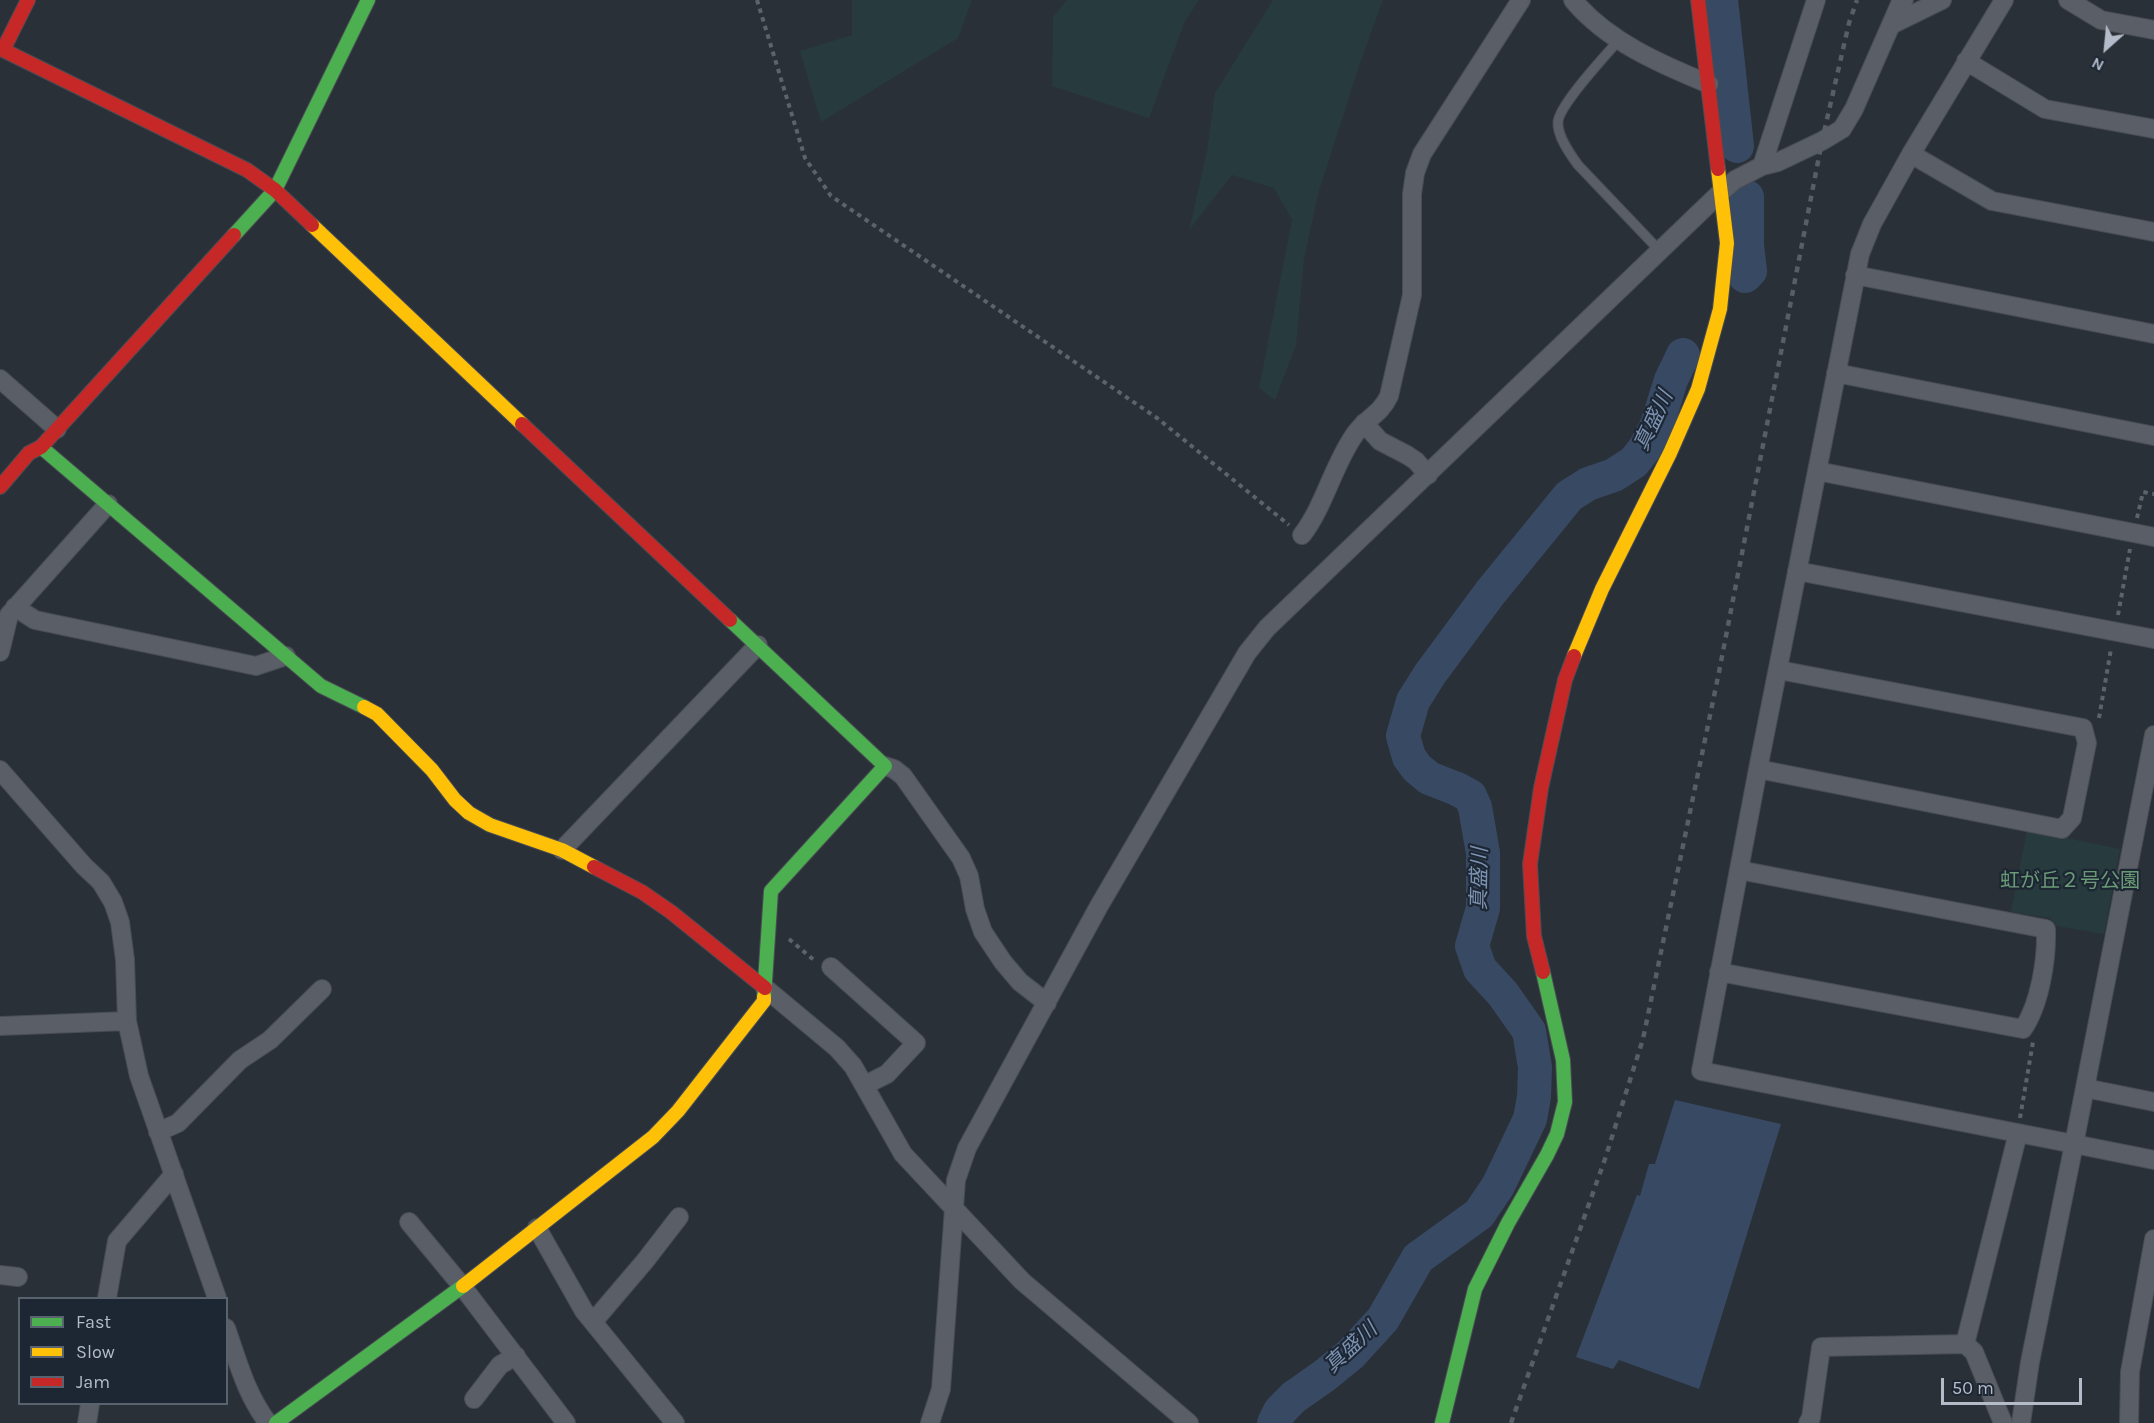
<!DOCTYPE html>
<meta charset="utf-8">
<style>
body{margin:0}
#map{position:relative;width:2154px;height:1423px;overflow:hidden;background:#2a3038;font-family:Karla,sans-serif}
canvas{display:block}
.legend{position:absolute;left:18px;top:1297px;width:210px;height:108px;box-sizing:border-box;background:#1d2633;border:2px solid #59626f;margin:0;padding:8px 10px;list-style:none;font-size:18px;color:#b4bcc9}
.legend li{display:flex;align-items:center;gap:12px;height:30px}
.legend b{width:30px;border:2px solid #59626f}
.north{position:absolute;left:2076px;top:18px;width:60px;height:60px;-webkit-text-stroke:4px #1d2633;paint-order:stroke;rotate:207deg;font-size:16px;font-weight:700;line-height:24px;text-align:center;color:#b4bcc9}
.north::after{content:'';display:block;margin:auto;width:21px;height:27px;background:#b4bcc9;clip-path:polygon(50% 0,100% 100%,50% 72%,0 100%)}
.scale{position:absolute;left:1941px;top:1378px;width:141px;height:27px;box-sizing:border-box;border:3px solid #b4bcc9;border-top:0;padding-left:8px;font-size:18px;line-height:21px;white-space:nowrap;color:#b4bcc9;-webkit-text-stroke:4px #1d2633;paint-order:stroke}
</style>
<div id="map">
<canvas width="2154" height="1423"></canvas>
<ul class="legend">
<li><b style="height:8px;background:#4caf50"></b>Fast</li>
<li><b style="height:8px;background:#ffc107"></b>Slow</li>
<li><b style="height:8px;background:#c62828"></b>Jam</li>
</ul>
<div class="north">N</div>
<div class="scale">50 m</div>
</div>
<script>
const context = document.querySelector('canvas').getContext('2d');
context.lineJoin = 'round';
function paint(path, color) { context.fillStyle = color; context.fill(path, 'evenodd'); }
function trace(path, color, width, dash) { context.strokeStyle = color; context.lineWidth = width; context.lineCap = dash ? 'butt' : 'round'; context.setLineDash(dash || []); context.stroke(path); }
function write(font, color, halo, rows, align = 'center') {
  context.font = font + ' Karla,"Noto Sans JP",sans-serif'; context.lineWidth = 4.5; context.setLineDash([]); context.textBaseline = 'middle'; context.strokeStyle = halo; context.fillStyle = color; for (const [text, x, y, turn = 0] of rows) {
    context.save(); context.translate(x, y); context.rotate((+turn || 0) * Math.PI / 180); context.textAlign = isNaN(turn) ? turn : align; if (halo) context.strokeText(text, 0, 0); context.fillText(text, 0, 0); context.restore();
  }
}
const green = new Path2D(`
 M852,0H972L958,38L821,122L800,51L852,35Z
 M1067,0H1199L1185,21L1149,118L1052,86L1053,17Z
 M1273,0H1383L1360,63L1318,194L1304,259L1296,345L1275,400L1259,388L1292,220L1274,188L1232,175L1189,230L1207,151L1215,93Z
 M2027,830L2120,849L2104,934L2057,926L2050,918L2011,912Z`);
const water = new Path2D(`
 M1675,1100L1781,1124L1699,1389L1619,1360L1613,1369L1576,1357L1637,1195L1640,1196L1649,1164H1655Z`);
const river = new Path2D(`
 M1721,0L1737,146
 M1745,276L1750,271L1747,245V197
 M1274,1423L1280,1411L1294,1397L1324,1376L1351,1354L1383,1319L1418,1258L1479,1214L1498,1186L1530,1119L1534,1097L1535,1067L1529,1031L1503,994L1480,969L1472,946L1483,908V853L1475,807L1470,796L1457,789L1429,778L1417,768L1409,757L1403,736L1413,701L1430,674L1490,593L1569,496L1588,484L1614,475L1634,462L1645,448L1657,425L1671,380L1683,355`);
const path = new Path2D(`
 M757,0L805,158L831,196L1157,418L1289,525
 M2137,518L2143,492L2154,494
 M2118,615L2130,549
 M2099,718L2111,649
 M789,939L815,961
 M2020,1118L2033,1042`);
const lane = new Path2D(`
 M1619,40C1606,55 1559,105 1558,122C1557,136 1570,154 1578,165L1659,250`);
const street = new Path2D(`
 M1573,0C1607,41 1660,64 1709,84
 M2004,0L1911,154L1872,224L1860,254L1758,769L1701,1071L2074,1144L2154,735
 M2068,0L2101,20L2154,30
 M1891,25L1942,0
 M1966,61L2045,109L2154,129
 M1911,154L1992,201L2154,232
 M1762,166L1816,0
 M1855,275L2154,334
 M1836,373L2154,436
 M0,379L57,429
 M1364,423L1380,441L1407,455L1416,461L1428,475
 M1817,471L2154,537
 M1302,535C1325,505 1333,465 1355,434C1366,418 1380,415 1389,396L1412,295V194L1415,173L1422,154L1521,0
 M1797,571L2154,639
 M15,607L35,620L256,666L286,656
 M0,652L9,615L108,504
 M885,766L894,769L903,776L961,858L969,876L975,909L983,932L1003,962L1020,982L1047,1003
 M1758,769L2062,829L2072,818L2087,743L2083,728L1779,670
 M0,770L84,866L101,882L113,902L120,922L125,960L127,1021L139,1076L217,1298
 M562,850L758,645
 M831,967L916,1043L887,1074L865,1085
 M1719,972L2023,1029C2040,1004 2047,959 2046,929L1739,870
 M765,988L837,1048L853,1066L903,1154L1022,1281L1189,1423
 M0,1026L127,1021
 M2085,1088L2154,1102
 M158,1132L178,1123L240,1060L270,1040L322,989
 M409,1222L462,1286L566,1423
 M537,1228L584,1311L675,1423
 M0,1275L18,1277
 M107,1298L117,1241L174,1174
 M593,1322L645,1261L679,1217
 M226,1328C238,1362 246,1394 268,1423
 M1965,1344L1974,1352L2003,1423
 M474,1399L500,1365L516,1356
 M87,1423L90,1404
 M930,1423L941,1389L956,1180L967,1148L1099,906L1247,653L1267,628L1721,192L1735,180L1762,166L1778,162L1822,141L1842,129L1854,109L1900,4L1904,0
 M1808,1423L1811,1418L1821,1347L1965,1344L2018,1133
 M2021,1423L2030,1362L2074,1144L2154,1160
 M2129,1423L2130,1372L2154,1239`);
const fast = new Path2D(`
 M234,235L275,190L368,0
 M41,447L321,686L364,707
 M730,620L885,766L771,891L764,997
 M276,1423L463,1286
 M1442,1423L1475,1289L1508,1223L1547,1155L1557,1134L1565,1102L1563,1060L1543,972`);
const slow = new Path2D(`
 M312,225L522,424
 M1574,656L1602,589L1670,453L1698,389L1720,309L1727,243L1718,169
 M364,707L377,714L432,770L455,800L469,813L490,825L562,850L594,867
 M463,1286L653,1137L678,1111L764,1001V997`);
const jam = new Path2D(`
 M28,0L3,50L247,170L275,190L312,225
 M1698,0L1718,169
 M522,424L730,620
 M0,487L29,453L41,447L234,235
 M594,867L642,892L671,912L765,988
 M1543,972L1534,936L1530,864L1541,788L1565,680L1574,656`);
const rail = new Path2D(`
 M1511,1423L1605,1159L1643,1039L1719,672L1822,141L1849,23L1857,0`);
const parkNames = [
 ["虹が丘２号公園",2070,881]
];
const waterNames = [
 ["真盛川",1654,421,-65],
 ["真盛川",1480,879,-89],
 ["真盛川",1351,1348,-43]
];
paint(green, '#273a3e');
paint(water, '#384963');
trace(river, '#384963', 34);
trace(lane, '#484c53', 11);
trace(street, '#484c53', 20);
trace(fast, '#484c53', 16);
trace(slow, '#484c53', 16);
trace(jam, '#484c53', 16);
trace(path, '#5d636a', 4, [4.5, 4.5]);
trace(lane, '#5a5e66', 9);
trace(street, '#5a5e66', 18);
trace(fast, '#4caf50', 14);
trace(slow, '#ffc107', 14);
trace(jam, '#c62828', 14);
trace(rail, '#595d64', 4.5, [6, 6]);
write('20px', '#6b9a76', '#1d2633', parkNames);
write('italic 21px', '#7c92b1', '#1d2633', waterNames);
</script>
